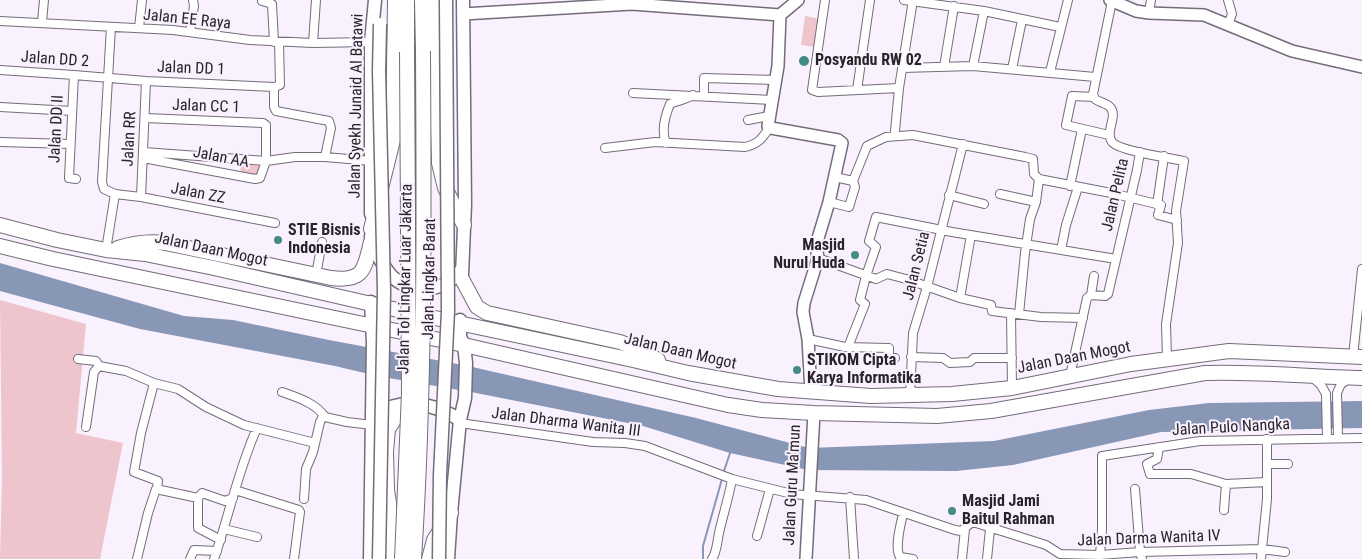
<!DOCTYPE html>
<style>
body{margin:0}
canvas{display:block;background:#faf1fe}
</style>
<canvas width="1362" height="559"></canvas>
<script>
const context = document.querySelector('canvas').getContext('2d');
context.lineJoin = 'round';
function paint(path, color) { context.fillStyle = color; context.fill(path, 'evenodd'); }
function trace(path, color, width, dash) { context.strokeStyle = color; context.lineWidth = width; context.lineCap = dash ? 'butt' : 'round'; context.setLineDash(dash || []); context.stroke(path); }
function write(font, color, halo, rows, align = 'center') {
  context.font = font + ' "Roboto Condensed",sans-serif'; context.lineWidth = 4; context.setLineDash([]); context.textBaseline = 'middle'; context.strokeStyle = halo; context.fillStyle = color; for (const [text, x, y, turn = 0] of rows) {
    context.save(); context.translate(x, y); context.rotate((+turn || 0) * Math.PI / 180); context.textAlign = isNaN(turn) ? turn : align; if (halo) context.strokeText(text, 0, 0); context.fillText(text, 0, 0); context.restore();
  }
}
const green = new Path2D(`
 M805,16L821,19L816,47L801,45Z
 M241,164L263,166L262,178L240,175Z
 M0,300L86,324L76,433L123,443L100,559H0L2,477Z`);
const water = new Path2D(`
 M0,263L184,316L233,320L329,340L468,366L696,418L809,448L994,441L1149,410L1209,403L1362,401V428L1161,432L1013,465L956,471L808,470L730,453L643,426L471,392L377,376L335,366L140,329L0,291Z`);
const stream = new Path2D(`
 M723,474L731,450
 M703,559V546L722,479`);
const street = new Path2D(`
 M262,0V1L272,4L274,42
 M825,0L812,90L818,92L899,88
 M904,0L984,11L1060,27
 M1112,1L1093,94L1095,99C1099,102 1105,103 1109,106C1120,115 1103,133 1113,143C1121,151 1171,158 1184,161L1176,211L1178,243L1166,324L1167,358
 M1149,13L1151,0
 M0,21L173,30L250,40L313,43L371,42
 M42,22L44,0
 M1228,25L1232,14L1228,0
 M111,27L102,182L104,189L115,194L141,197L275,223
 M139,28L142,0
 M190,32L194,6L193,0
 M313,43L316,0
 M973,66L984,11
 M944,67L954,6
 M902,68L973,66L1095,77
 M1012,69L1022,20
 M0,70L74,75L146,81L274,87
 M1050,72L1068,0
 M74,75L69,178L76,179
 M274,87V107L276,111L329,121L331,128L325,157
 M274,87L280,85L279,42
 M857,90L870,0
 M633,93L772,100
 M704,96V78L776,80
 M1094,97L1072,96L1066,125L1109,135
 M0,107L72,111
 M748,120L769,116
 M895,131L899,88L913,0
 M0,142L70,144
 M666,143C661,131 665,116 670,104C675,101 686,100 693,95
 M605,148L655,142L745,147C758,144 762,139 769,128
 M144,152L266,161L295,157H325L372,161
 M143,158L255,179L260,178L266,161V125L263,123L145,118
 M835,177L853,181
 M1070,186L1082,129
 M1000,194L1036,202
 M949,195L984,204
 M141,197L146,81
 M829,202L849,207L855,187L853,181L867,146L886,137L913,135L1025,157L1033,159L1034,174L1039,179L1111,193L1161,205L1158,215L1177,220
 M1157,205L1164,156
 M106,250L115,194
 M1061,250L1066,225L1078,187
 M818,258L876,279L887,274L906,279L960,298L991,305L992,311L1041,317L1083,318
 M316,275L322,242
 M1091,295L1094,276
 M960,298L971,235
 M1011,313L1012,388
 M1019,314L1025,253L1030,219L1036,202L1039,179
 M808,339L845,347L889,348V358H895
 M848,347L865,304L860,300L866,276L876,247L869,241L876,217L952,232L1116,259
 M911,357L943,358L950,363L970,362L974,358H1012
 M1353,357L1362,269
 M78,359L96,361L99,366L126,371L154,383L178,389L206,407L244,425L315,443
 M1070,376L1087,298L1091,295L1105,296L1108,294L1137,170L1140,152
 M1313,378L1321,385L1326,394L1327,438
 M154,383L141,433L134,472L158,481L157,489
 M282,392C296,397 316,403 325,417
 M910,396L913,333L927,287L963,144
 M325,417L347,422L372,425
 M460,423L593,442L625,443L645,446L732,479L792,494L866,500L955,530L961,531L971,523H976L1046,545L1060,554L1100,555L1140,552L1262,549L1285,552
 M86,427L94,372L99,366
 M1338,438L1337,393L1341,384L1350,378
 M1159,447L1157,459L1147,464L1150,474H1191L1226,484L1267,482
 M1267,464H1288
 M1135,489L1140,552L1142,559
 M235,490L299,510L300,512L294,559
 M850,497L854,559
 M198,498V528L221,540
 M304,499L306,469L313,452L320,422L322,418L325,417
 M1224,510L1226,484
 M903,513C901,524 894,547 900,557L913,559
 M224,529L257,537
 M757,536L770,489
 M1100,555L1102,529V456L1200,441L1362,438
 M137,559L148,513L156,489L198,498L202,493L225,501L233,498
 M190,559L194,550L217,551
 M214,559C229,516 238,470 257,428
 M712,559C717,552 717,542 719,533C723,515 729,497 732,479
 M962,559L965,529
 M987,559L990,529
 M1261,559L1267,499V439`);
const secondary = new Path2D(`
 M1110,0L1136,11L1149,13L1204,15L1292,51L1362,67
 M463,14L632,4L780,15L798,0
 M780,15L778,66L768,126L771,128L838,140L842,143L829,202L816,245L818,258L804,303L803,312L808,339L811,392
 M806,559L814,413`);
const primary = new Path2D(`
 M371,214V42L375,0
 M371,236C371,245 376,253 381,261C385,267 389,275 395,279C415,296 450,290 462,268
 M462,275L465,204L463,0
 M374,415C403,397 433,403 460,420
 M370,559L373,343L371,302
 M448,559L451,513L460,420L465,398L466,363L464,345L460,337V320`);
const highway = new Path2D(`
 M422,0L423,51
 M434,0L439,163L445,188L464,225
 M407,52V0
 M0,225L57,240L106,250L145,254L214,268L402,311L633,360L688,373L778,389L871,396L952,394L1012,388L1131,364L1229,351L1362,357
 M371,229L393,140L395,0
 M0,246L53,259L464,345L728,405L762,410L814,413L937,416L991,411L1205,373C1257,371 1310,377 1362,378
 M118,248C134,243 147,241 165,243L331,278C364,282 364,270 371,242
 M462,279L477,307L487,313L620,342L636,348L658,360
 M390,559L392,522L387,490L386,451L388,429L398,414L413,403
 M429,559L434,540L451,513`);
const primaryBridge = new Path2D(`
 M379,559L384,292L379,71L380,24
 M439,559L440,475L448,311L446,0`);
const highwayBridge = new Path2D(`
 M402,559L409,393L407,52
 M414,559C425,390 424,221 423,51`);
const markers = [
 [804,61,6,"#448b86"],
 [278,240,5,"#448b86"],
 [855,255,5,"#448b86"],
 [797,370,5,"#448b86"],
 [952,511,5,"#448b86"]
];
const streetNames = [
 ["Jalan EE Raya",187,20,6],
 ["Jalan DD 2",55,60,4],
 ["Jalan DD 1",191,69,2],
 ["Jalan Syekh Junaid Al Batawi",357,106,-89],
 ["Jalan CC 1",206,107,2],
 ["Jalan DD II",57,129,-87],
 ["Jalan RR",130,139,-87],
 ["Jalan AA",221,158,11],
 ["Jalan ZZ",198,194,11],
 ["Jalan Pelita",1116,195,-77],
 ["Jalan Daan Mogot",211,250,12],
 ["Jalan Setia",917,266,-76],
 ["Jalan Tol Lingkar Luar Jakarta",406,279,-89],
 ["Jalan Lingkar Barat",430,279,-89],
 ["Jalan Daan Mogot",680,352,13],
 ["Jalan Daan Mogot",1074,358,-11],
 ["Jalan Dharma Wanita III",566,423,7],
 ["Jalan Pulo Nangka",1231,428,-3],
 ["Jalan Guru Ma'mun",793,485,-87],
 ["Jalan Darma Wanita IV",1149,539,-2]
];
const poiNames = [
 ["Posyandu RW 02",815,61],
 ["STIE Bisnis",288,231],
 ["Indonesia",288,249],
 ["Masjid",845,246,"right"],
 ["Nurul Huda",845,264,"right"],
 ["STIKOM Cipta",807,361],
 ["Karya Informatika",807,379],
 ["Masjid Jami",962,502],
 ["Baitul Rahman",962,520]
];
paint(green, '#eec5cd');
paint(water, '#8897b6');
trace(stream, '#8897b6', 2);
trace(street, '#756c7a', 10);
trace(secondary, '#756c7a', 14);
trace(primary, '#756c7a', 15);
trace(highway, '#756c7a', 16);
trace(street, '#fff', 8);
trace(secondary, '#fff', 11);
trace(primary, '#fff', 12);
trace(highway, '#fff', 14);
trace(primaryBridge, '#756c7a', 15, []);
trace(highwayBridge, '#756c7a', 16, []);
trace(primaryBridge, '#fff', 12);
trace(highwayBridge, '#fff', 14);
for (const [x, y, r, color] of markers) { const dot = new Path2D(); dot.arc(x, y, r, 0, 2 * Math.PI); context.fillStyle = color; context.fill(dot); trace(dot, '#faf1fe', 2); }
write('16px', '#29242a', '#faf1fe', streetNames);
write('bold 16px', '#29242a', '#faf1fe', poiNames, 'left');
</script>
